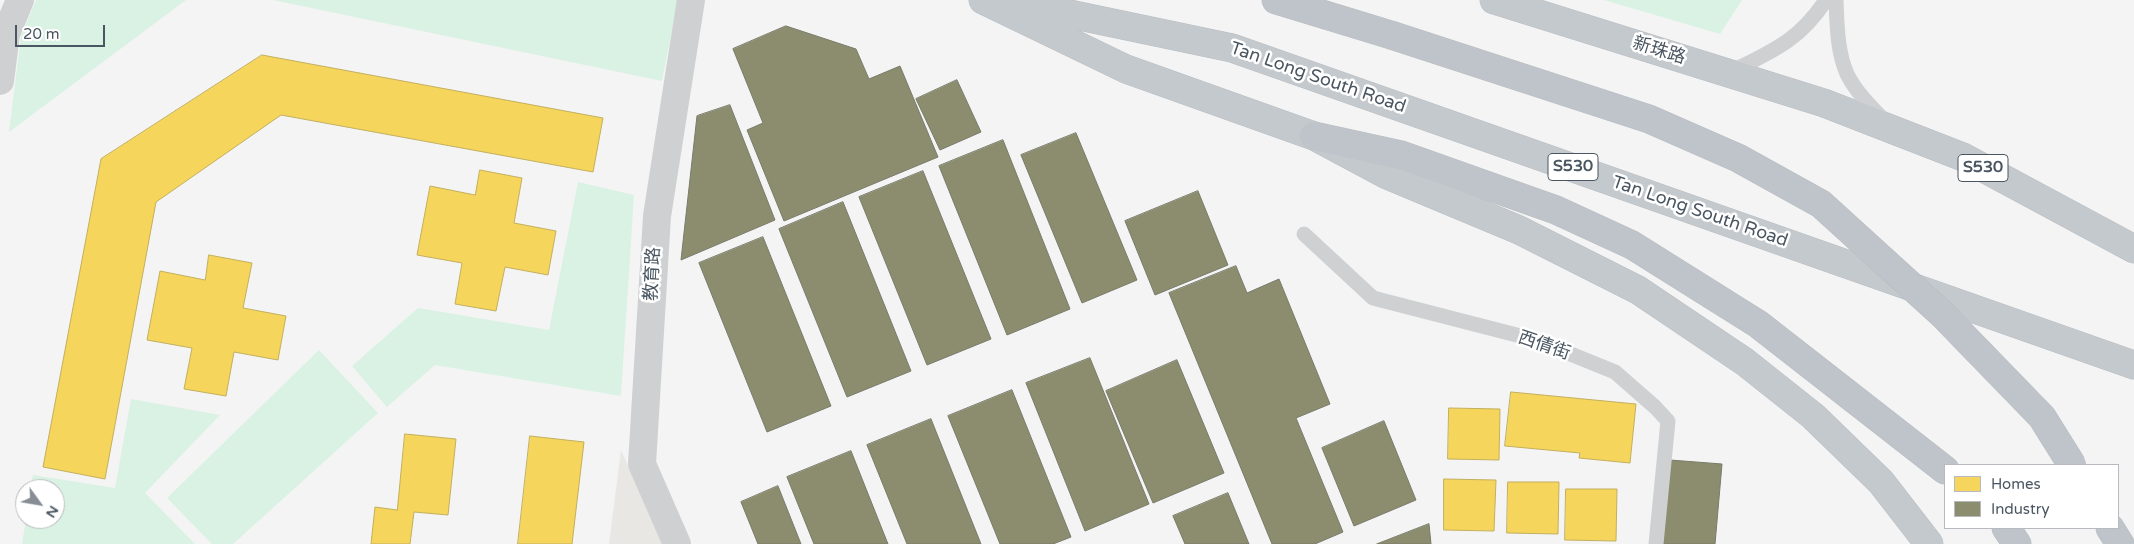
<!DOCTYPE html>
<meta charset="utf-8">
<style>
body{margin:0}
#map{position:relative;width:2134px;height:544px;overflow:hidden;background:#f4f4f4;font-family:"Varela Round",sans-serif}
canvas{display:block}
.legend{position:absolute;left:1944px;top:464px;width:175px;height:65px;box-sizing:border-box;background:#fff;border:1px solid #b7bbc0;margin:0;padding:6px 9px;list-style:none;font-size:15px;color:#4a5661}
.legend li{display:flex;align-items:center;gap:10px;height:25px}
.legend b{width:25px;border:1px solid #b7bbc0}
.north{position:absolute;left:15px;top:479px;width:50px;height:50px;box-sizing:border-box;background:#fff;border:1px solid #b7bbc0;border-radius:50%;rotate:122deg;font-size:14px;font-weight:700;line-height:20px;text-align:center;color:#4a5661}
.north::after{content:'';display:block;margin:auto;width:18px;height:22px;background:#868d94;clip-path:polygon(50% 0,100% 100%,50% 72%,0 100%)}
.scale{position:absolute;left:15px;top:25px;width:90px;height:22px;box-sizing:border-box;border:2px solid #4a5661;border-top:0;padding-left:6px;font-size:15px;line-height:18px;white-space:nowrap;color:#4a5661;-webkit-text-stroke:4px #fff;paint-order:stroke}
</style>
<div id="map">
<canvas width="2134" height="544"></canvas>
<ul class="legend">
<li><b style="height:14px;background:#f6d55c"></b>Homes</li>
<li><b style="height:14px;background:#8c8c6e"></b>Industry</li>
</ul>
<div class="north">N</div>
<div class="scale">20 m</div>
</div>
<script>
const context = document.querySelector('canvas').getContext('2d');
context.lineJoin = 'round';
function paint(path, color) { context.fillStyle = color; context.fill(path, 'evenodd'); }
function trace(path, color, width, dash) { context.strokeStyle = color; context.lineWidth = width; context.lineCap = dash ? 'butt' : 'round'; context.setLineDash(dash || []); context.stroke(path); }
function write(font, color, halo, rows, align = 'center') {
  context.font = font + ' "Varela Round","Noto Sans SC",sans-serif'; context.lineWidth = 5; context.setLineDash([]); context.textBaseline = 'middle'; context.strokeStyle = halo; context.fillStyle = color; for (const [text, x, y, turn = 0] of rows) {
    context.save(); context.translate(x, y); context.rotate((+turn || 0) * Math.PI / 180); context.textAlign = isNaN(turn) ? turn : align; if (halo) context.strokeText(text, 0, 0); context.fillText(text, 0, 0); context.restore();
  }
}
const commercial = new Path2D(`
 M621,450L662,544H609Z`);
const green = new Path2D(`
 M36,0H186L9,132L21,36Z
 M273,0H678L662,81Z
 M1604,0H1742L1720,34Z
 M578,182L634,195L621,396L435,365L387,407L352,366L418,308L549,330Z
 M319,350L378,413L233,544H212L167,498Z
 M131,399L220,415L145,493L195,544H22L26,519H55V489H30L33,475L115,488Z`);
const homes = new Path2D(`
 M262,55L603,118L593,172L281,115L156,202L105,479L43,467L101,159Z
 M480,170L522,178L514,223L556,231L548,275L505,267L496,311L455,304L462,263L417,255L430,186L475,195Z
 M209,255L252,263L243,308L286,316L278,360L234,352L226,396L184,389L192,348L147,340L160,271L205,280Z
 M1511,392L1636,404L1630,463L1579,458L1580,453L1505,446Z
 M1449,408L1500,409L1499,460L1448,459Z
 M405,434L456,439L448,515L414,512L410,544H371L375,507L397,510Z
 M530,436L584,442L572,544H518Z
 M1444,479L1496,480L1494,531L1444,530Z
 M1508,482H1559L1558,534L1507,533Z
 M1566,489H1617L1616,541L1565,540Z`);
const industry = new Path2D(`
 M786,26L856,49L869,79L900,66L938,157L784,221L747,130L763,123L733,49Z
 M957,80L981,132L940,150L916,99Z
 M730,105L775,220L681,260L697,116Z
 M1076,133L1137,280L1082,303L1021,155Z
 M1003,140L1070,309L1007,335L939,166Z
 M923,171L991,339L927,365L859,197Z
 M1198,191L1228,265L1155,295L1125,221Z
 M843,202L911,371L847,397L779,229Z
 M763,237L831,406L767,432L699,263Z
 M1236,266L1247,293L1279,279L1330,404L1296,418L1343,532L1315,544H1272L1169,293Z
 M1090,358L1149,504L1085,531L1026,383Z
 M1177,360L1224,473L1153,503L1106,391Z
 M1012,390L1071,537L1053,544H1000L948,416Z
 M931,419L981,544H907L867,445Z
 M1384,421L1416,500L1354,526L1322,448Z
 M851,451L888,544H814L787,477Z
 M1670,460L1722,464L1715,544H1663Z
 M778,486L801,544H758L741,502Z
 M1228,493L1249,544H1185L1173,516Z
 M1429,524L1431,544H1377Z`);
const service = new Path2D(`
 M1836,0C1837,24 1837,51 1847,74C1856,92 1871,107 1884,120
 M1729,73C1772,51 1798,42 1826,0
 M1304,234L1373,298L1536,340L1615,372L1655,407L1668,421L1656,544`);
const minor = new Path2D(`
 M677,544L642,464L657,216L691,0`);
const tertiary = new Path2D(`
 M0,81L6,34L20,0`);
const trunk = new Path2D(`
 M983,0L1126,69L1314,136L1385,174L1519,230L1638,290L1745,362L1813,416L1881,482L1929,544
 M1003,0L1232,48L2134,365
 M1494,0L1824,103L1963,157L2134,249`);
const motorway = new Path2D(`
 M1276,0L1391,35
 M1314,136L1401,155L1556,210L1632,245L1758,324L1945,470
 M2006,528L2017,544
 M2110,528L2120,544`);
const motorwayBridge = new Path2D(`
 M1391,35L1649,119L1738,158L1821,204L1942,314L2042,417L2072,465`);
const shields = [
 [1573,167,50],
 [1983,168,50]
];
const shieldNames = [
 ["S530",1573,167],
 ["S530",1983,168]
];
const streetNames = [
 ["新珠路",1659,51,17],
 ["Tan Long South Road",1318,78,19],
 ["Tan Long South Road",1700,212,19],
 ["教育路",653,274,-87],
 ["西倩街",1544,346,19]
];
paint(commercial, '#e8e7e3');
paint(green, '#d9f2e3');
paint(homes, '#f6d55c');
trace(homes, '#c2af5e', 1);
paint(industry, '#8c8c6e');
trace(industry, '#787c6a', 1);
trace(trunk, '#b9bec3', 29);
trace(motorway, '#b9bec3', 29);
trace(service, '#ced0d2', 15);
trace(minor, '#ced0d2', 28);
trace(tertiary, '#ced0d2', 28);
trace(trunk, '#c4c9cd', 28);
trace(motorway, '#bec4c9', 28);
trace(motorwayBridge, '#b9bec3', 29, []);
trace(motorwayBridge, '#bec4c9', 28);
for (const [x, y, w] of shields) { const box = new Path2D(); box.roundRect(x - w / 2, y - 13.5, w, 27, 4); context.fillStyle = '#fff'; context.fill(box); trace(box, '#4a5661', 1); }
write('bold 16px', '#4a5661', null, shieldNames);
write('18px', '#4a5661', '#fff', streetNames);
</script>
